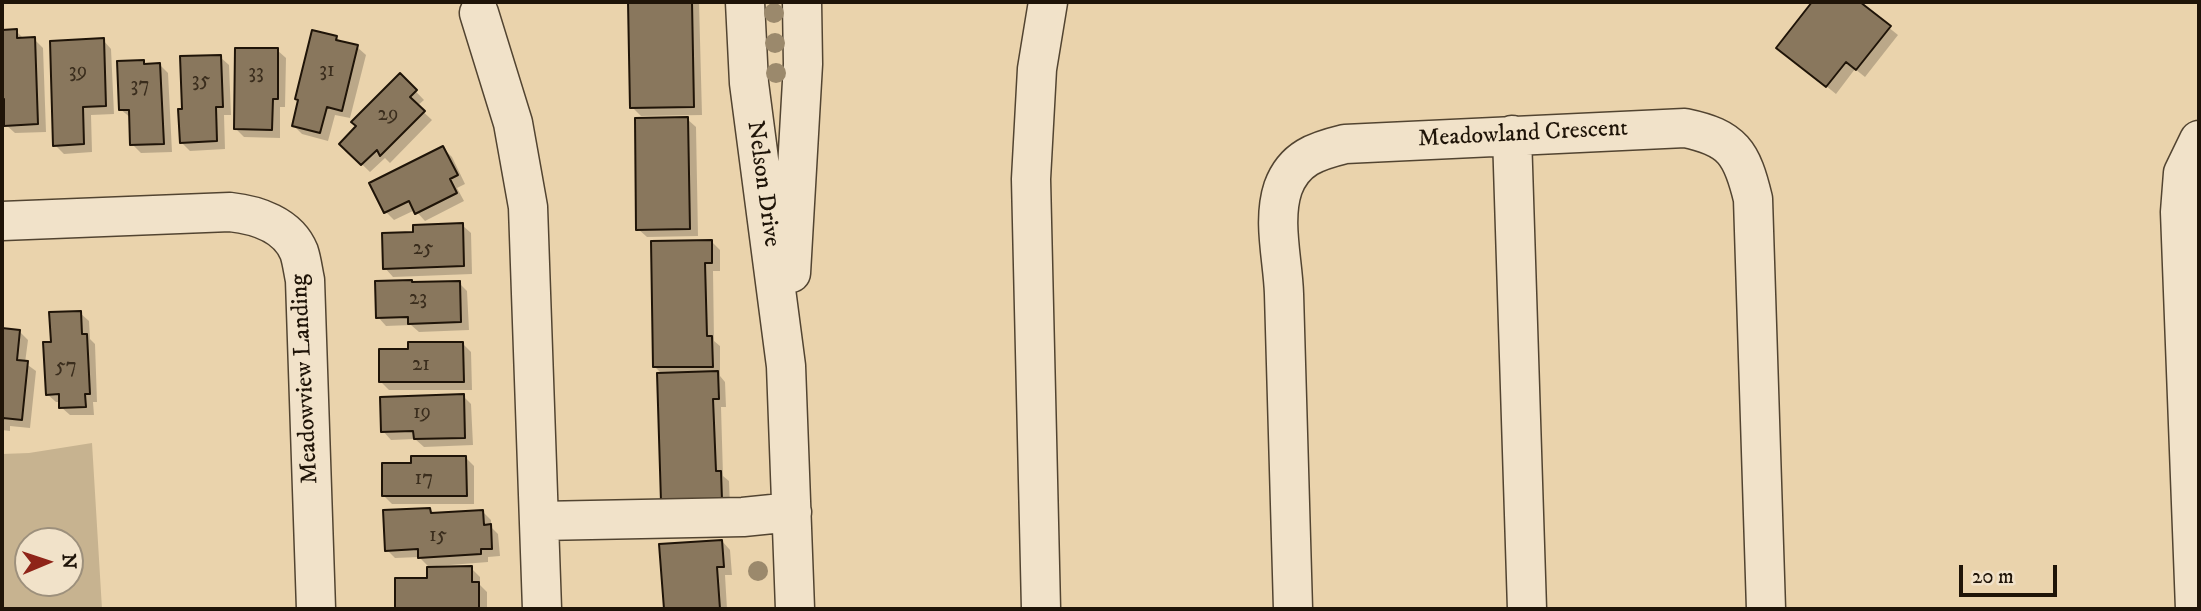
<!DOCTYPE html>
<style>
body{margin:0}
#map{position:relative;width:2201px;height:611px;overflow:hidden;background:#ead3ac;font-family:"IM FELL DW Pica",serif}
canvas{display:block}
.frame{position:absolute;inset:0;border:4px solid #1f1408;pointer-events:none}
.north{position:absolute;left:14px;top:527px;width:70px;height:70px;box-sizing:border-box;background:#f1e2c9;border:2px solid #9d907c;border-radius:50%;rotate:88deg;font-size:19px;font-weight:700;line-height:28px;text-align:center;color:#1f1408}
.north::after{content:'';display:block;margin:auto;width:24px;height:32px;background:#8f2418;clip-path:polygon(50% 0,100% 100%,50% 72%,0 100%)}
.scale{position:absolute;left:1959px;top:565px;width:98px;height:32px;box-sizing:border-box;border:4px solid #1f1408;border-top:0;padding-left:9px;font-size:21px;line-height:24px;white-space:nowrap;color:#1f1408;-webkit-text-stroke:5px #f1e2c9;paint-order:stroke}
</style>
<div id="map">
<canvas width="2201" height="611"></canvas>
<div class="frame"></div>
<div class="north">N</div>
<div class="scale">20 m</div>
</div>
<script>
const context = document.querySelector('canvas').getContext('2d');
context.lineJoin = 'round';
function paint(path, color) { context.fillStyle = color; context.fill(path, 'evenodd'); }
function trace(path, color, width, dash) { context.strokeStyle = color; context.lineWidth = width; context.lineCap = dash ? 'butt' : 'round'; context.setLineDash(dash || []); context.stroke(path); }
function write(font, color, halo, rows, align = 'center') {
  context.font = font + ' "IM FELL DW Pica",serif'; context.lineWidth = 5; context.setLineDash([]); context.textBaseline = 'middle'; context.strokeStyle = halo; context.fillStyle = color; for (const [text, x, y, turn = 0] of rows) {
    context.save(); context.translate(x, y); context.rotate((+turn || 0) * Math.PI / 180); context.textAlign = isNaN(turn) ? turn : align; if (halo) context.strokeText(text, 0, 0); context.fillText(text, 0, 0); context.restore();
  }
}
const green = new Path2D(`
 M92,443L102,609H2V454L29,453ZM28,541H70V583H28Z`);
const shadow = new Path2D(`
 M629,2H699L702,115L641,116L632,107Z
 M1814,2H1857L1898,35L1865,77L1855,69L1836,94L1779,48Z
 M16,31L24,39H34L43,48L46,132L15,133L6,125V107L2,106V32Z
 M336,37L342,43L357,47L366,55L350,118L335,115L328,141L302,134L294,126Z
 M103,40L111,49L114,114L91,115L92,152L64,154L55,145Z
 M277,50L286,58L285,107H280V138L244,137L236,129Z
 M220,57L229,65L231,115H224L225,149L190,151L181,142L184,110Z
 M143,62L147,65H160L168,73L172,152L141,153L132,144L131,118L120,109Z
 M400,75L424,100L417,106L432,120L390,163L385,158L370,172L341,144Z
 M687,119L696,127L698,236L647,237L638,229Z
 M443,148L452,157L465,184L457,188L464,201L425,221L415,210L394,220L386,212Z
 M462,225L471,233L472,274L393,277L385,268L415,234Z
 M711,241L720,250V271H713L714,341L720,346V376L725,382L726,407H721L723,476L729,481L730,507L671,510L663,375L655,367Z
 M459,283L467,291L469,330L419,332L411,325L386,326L378,317Z
 M80,313L89,321L90,339L95,344L97,402H93L94,415H70L61,407V402H56L47,394L53,344Z
 M2,330L19,331L28,340L25,363L36,371L30,428L10,426V431L2,430Z
 M463,344L471,352L472,390H389L381,382L410,351Z
 M463,396L471,404L473,445L424,447L415,439L391,440L383,431Z
 M466,458L474,466V504H392L384,496L413,465Z
 M430,509L434,514L482,511L491,520V527L498,534L500,556L488,557V562L437,566V569L471,568L480,577V585L487,592V609H397V580H428L431,569L419,557L395,558L387,550Z
 M722,541L730,550L732,575H725L727,609H665L661,545Z`);
const building = new Path2D(`
 M628,2H692L694,107L630,108Z
 M1812,2H1860L1891,26L1856,70L1846,62L1826,87L1776,48Z
 M17,29V38L35,37L38,124L4,126V99H2V30Z
 M312,30L337,36L336,40L358,45L342,111L327,107L320,133L292,126L298,100L295,99Z
 M104,38L106,106L83,107L84,144L53,146L50,41Z
 M235,48H278V99H273L272,130L234,129Z
 M221,55L223,107H216L217,141L180,143L178,109H182L180,56Z
 M144,60V64L160,63L164,144L130,145L129,110H119L117,61Z
 M400,73L417,90L410,97L425,111L380,156L377,150L361,165L339,144L356,126L351,122Z
 M688,117L690,229L636,230L635,118Z
 M443,146L458,175L450,179L457,193L415,214L409,201L384,213L369,183Z
 M463,223L464,266L383,269L382,233L413,232V225Z
 M712,240V263H705L707,336H712L713,367H653L651,241Z
 M412,280V282L460,281L461,322L408,324V317L376,318L375,281Z
 M81,311L82,334H87L90,394H85L86,407L59,408V394L46,395L43,342H51L49,312Z
 M2,328L20,330L17,360L28,361L22,420L3,418L2,423Z
 M408,342H463L464,382H379V349H408Z
 M718,371L719,399H713L716,471H721L722,500L661,502L657,373Z
 M464,394L465,438L414,439L413,431L381,432L380,397Z
 M411,456H466L467,496H382V463H411Z
 M430,508L431,513L483,510L484,525L491,524L492,549H481V554L418,558V549L385,551L383,510Z
 M722,540L724,567H717L720,609H664L659,544Z
 M472,566V582H479V609H395V578H427V567Z`);
const minor = new Path2D(`
 M745,2L749,83L786,366L795,609
 M479,13L513,123L528,207L542,609
 M1512,135L1527,609
 M2,221L230,212C257,215 288,225 299,252C302,261 303,271 305,280L316,609
 M791,273L803,64L802,2
 M540,521L743,517L792,512
 M1041,609L1031,179L1037,69L1048,2
 M1293,609C1290,504 1287,399 1284,294C1283,260 1272,221 1283,188C1294,158 1316,151 1345,144L1685,128C1733,138 1742,153 1753,199L1766,609
 M2195,609L2180,212L2183,173L2199,140`);
const trees = [
 [774,13],
 [775,43],
 [776,73],
 [758,571]
];
const numberNames = [
 ["31",327,72],
 ["39",78,73],
 ["33",256,74],
 ["35",201,82],
 ["37",140,87],
 ["29",388,116],
 ["25",423,250],
 ["23",418,300],
 ["21",421,366],
 ["57",66,368],
 ["19",422,414],
 ["17",424,480],
 ["15",438,537]
];
const streetNames = [
 ["Meadowland Crescent",1523,135,-3],
 ["Nelson Drive",762,184,82],
 ["Meadowview Landing",306,379,-93]
];
paint(green, '#c7b390');
paint(shadow, '#0003');
paint(building, '#89775d');
trace(building, '#1f1408', 2);
trace(minor, '#524431', 41);
trace(minor, '#f1e2c9', 38);
context.fillStyle = '#9b896c';
for (const [x, y] of trees) { context.beginPath(); context.arc(x, y, 10, 0, 2 * Math.PI); context.fill(); }
write('21px', '#3a2d1d', null, numberNames);
write('24px', '#1f1408', '#f1e2c9', streetNames);
</script>
